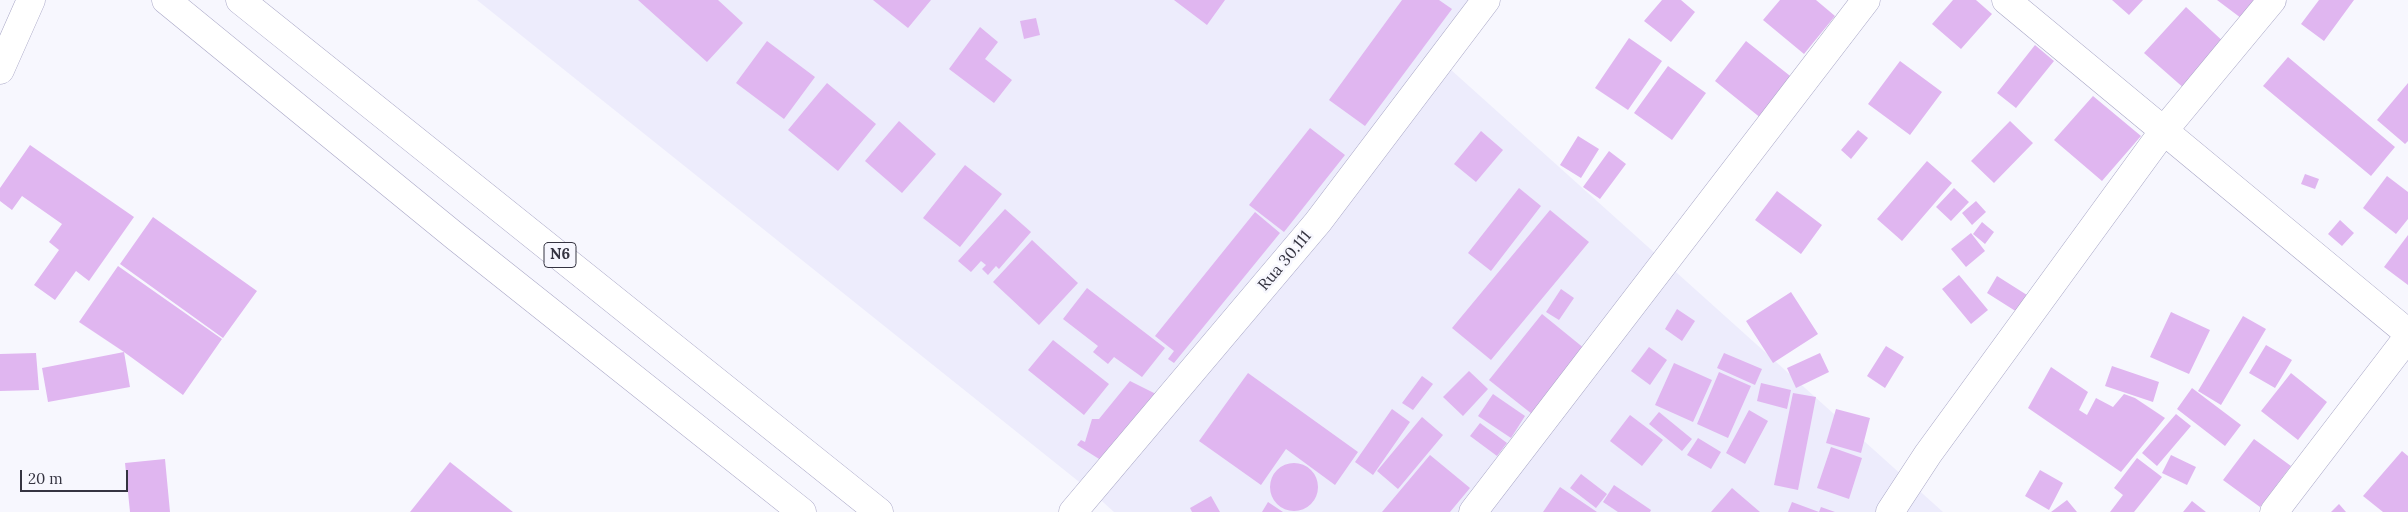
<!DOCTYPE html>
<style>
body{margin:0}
#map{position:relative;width:2408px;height:512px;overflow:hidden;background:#f7f7fe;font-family:Lora,serif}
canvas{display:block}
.scale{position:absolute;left:20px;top:470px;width:108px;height:22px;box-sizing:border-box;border:2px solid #353441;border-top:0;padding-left:6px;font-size:15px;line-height:18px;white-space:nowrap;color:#353441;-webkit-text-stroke:4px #f7f7fe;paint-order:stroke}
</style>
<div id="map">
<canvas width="2408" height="512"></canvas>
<div class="scale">20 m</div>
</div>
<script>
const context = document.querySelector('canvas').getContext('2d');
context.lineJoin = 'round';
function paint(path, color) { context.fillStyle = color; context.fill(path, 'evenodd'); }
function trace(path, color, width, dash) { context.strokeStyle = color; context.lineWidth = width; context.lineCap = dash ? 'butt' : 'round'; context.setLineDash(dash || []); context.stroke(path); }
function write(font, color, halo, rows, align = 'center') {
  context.font = font + ' Lora,serif'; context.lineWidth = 5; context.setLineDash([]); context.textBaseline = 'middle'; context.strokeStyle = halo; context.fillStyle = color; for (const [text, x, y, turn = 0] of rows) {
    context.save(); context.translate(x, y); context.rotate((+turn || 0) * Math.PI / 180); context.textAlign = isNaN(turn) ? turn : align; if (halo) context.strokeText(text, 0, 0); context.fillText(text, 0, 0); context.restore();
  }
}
const built = new Path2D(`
 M477,0H1488L1440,60L1943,512H1114L1093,493Z`);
const building = new Path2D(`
 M638,0H718L743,23L707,62Z
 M873,0H931L908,28Z
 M1174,0H1225L1207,25Z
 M1402,0H1439L1452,9L1365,126L1329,100Z
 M1662,0H1681L1695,12L1671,42L1644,21Z
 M1780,0H1816L1835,16L1804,54L1763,20Z
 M1953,0H1976L1992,14L1961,49L1932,24Z
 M2112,0H2143L2129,15Z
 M2217,0H2260L2245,21Z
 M2319,0H2354L2324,41L2301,24Z
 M2186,7L2227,45L2186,90L2144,53Z
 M1036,18L1040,35L1024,39L1020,21Z
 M980,27L998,42L985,59L1012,80L994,103L949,69Z
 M1629,38L1662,61L1628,110L1595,88Z
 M767,41L815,77L784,119L736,83Z
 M1746,41L1794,79L1762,119L1715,81Z
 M2035,45L2054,61L2016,108L1997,93Z
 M2288,57L2395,147L2371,176L2263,86Z
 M1900,61L1942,92L1910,135L1868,104Z
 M1668,66L1706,93L1672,140L1634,113Z
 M827,83L876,124L838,171L788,130Z
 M2408,83V141L2405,144L2377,120Z
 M2093,96L2141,136L2102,181L2054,140Z
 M899,121L936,154L902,193L865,161Z
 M2010,121L2033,143L1994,183L1971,161Z
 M1310,128L1345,155L1284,232L1249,205Z
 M1858,130L1868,138L1851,159L1841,150Z
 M1481,131L1503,150L1476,182L1454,164Z
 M1578,136L1599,149L1581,178L1560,165Z
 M30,145L134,217L89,281L76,271L55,300L34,285L59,250L49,242L62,224L22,196L12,210L0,201V188Z
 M1609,151L1626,164L1600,199L1583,187Z
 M1927,161L1952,183L1902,241L1877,219Z
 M965,165L1002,194L960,247L923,218Z
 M2305,174L2319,179L2315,189L2301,184Z
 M2387,176L2408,192V219L2396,234L2363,208Z
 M1519,188L1541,206L1491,271L1468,253Z
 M1954,188L1969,202L1951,221L1936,207Z
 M1777,191L1822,225L1801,254L1755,220Z
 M1976,201L1986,212L1972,225L1962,213Z
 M1005,209L1031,232L999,269L996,266L988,275L982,269L986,265L981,261L971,272L958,261Z
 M1550,210L1589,242L1491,360L1452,328Z
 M1255,212L1280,233L1174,363L1168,359L1174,351L1155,336Z
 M153,217L257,291L223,338L120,264Z
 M2340,220L2354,233L2342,246L2328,234Z
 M1982,222L1994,232L1985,244L1973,234Z
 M1971,233L1985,251L1966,267L1951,249Z
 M2408,235V285L2384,267Z
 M1032,240L1078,283L1039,325L993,282Z
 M118,266L222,339L183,395L124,352L130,387L48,402L42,368L124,352L79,322Z
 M1959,275L1988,310L1971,324L1942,289Z
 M1997,276L2027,295L2017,312L1987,293Z
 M1087,288L1165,348L1142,377L1114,357L1108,364L1093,352L1098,346L1063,319Z
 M1561,289L1574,298L1559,320L1546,312Z
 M1791,292L1818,334L1773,363L1746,321Z
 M1677,309L1695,321L1682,341L1665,329Z
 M2171,312L2210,330L2189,374L2150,357Z
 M1542,314L1585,349L1532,414L1489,380Z
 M2243,316L2266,329L2221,405L2198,391Z
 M1053,340L1109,384L1084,415L1028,370Z
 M2266,345L2292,360L2275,388L2249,373Z
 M1886,346L1904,357L1885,388L1867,376Z
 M1649,347L1667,360L1650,385L1631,371Z
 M36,353L39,390L0,391V354Z
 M1724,353L1762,369L1755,385L1717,368Z
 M1820,353L1829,372L1796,388L1787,368Z
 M1674,363L1712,380L1693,422L1655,405Z
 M2112,366L2159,382L2153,402L2105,386Z
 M2051,367L2088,392L2079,410L2087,415L2096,398L2113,407L2124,394L2135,398L2165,418L2121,472L2028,408Z
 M1469,371L1488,389L1463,416L1443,397Z
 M1719,372L1751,386L1728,438L1697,424Z
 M1248,373L1358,452L1335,485L1286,449L1261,485L1199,441Z
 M2291,373L2327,402L2298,440L2261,411Z
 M1422,376L1433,384L1413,410L1402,403Z
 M1130,381L1158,395L1107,464L1077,445L1081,440L1085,442L1092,419H1099Z
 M1761,383L1791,390L1787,409L1757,401Z
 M2192,388L2241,425L2225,446L2177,409Z
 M1793,393L1816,397L1798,490L1774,485Z
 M1493,394L1525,416L1511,438L1478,416Z
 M1392,409L1410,422L1373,475L1355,462Z
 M1836,409L1870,418L1861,453L1826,443Z
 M1749,410L1768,421L1745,464L1726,453Z
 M1659,412L1692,439L1682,451L1649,424Z
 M2176,414L2191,426L2157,466L2142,453Z
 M1630,415L1663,440L1642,466L1610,441Z
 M1422,417L1443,435L1398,489L1377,471Z
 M1480,423L1507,443L1497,456L1470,436Z
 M1698,438L1721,452L1711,469L1687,455Z
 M2254,439L2291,466L2260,507L2223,480Z
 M1831,447L1862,458L1849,499L1817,488Z
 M2402,451L2408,456V512H2383L2363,496Z
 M1430,455L1470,488L1450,512H1382Z
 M2171,455L2196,467L2187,485L2162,473Z
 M2137,458L2162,477L2134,512H2110L2123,495L2114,488Z
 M165,459L170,512H130L125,463Z
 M450,462L513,512H410Z
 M1270 487a24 24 0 1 1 48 0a24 24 0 1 1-48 0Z
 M2040,470L2063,483L2049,510L2025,496Z
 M1581,474L1607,494L1596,508L1570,488Z
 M1614,485L1651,510L1650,512H1618L1603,502Z
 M1560,487L1597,512H1543Z
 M1732,488L1760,512H1711Z
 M1211,496L1220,512H1192L1190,508Z
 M2067,500L2077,512H2051Z
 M2192,501L2206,512H2183Z
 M1268,502L1283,512H1262Z
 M1792,502L1819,512H1788Z
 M2339,504L2346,512H2331Z
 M1821,507L1835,512H1819Z`);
const minor = new Path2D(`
 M2006,0L2408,333
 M0,70L31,0
 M1073,512L1318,222L1486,0
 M1473,512L1866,0
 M1890,512L1928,454L2165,129L2272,0
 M2274,512L2408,337`);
const trunk = new Path2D(`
 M166,0L456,237L802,512
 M240,0L879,512`);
const shields = [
 [560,255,32]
];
const shieldNames = [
 ["N6",560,255]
];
const streetNames = [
 ["Rua 30.111",1285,261,-50]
];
paint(built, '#edecfc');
paint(building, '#e0b6f0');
trace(minor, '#a7a5c5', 29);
trace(trunk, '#a7a5c5', 29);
trace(minor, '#fff', 28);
trace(trunk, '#fff', 28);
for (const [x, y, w] of shields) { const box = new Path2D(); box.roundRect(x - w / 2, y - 12.5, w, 25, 4); context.fillStyle = '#f7f7fe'; context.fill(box); trace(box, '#353441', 1); }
write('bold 15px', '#353441', null, shieldNames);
write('16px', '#353441', '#f7f7fe', streetNames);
</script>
